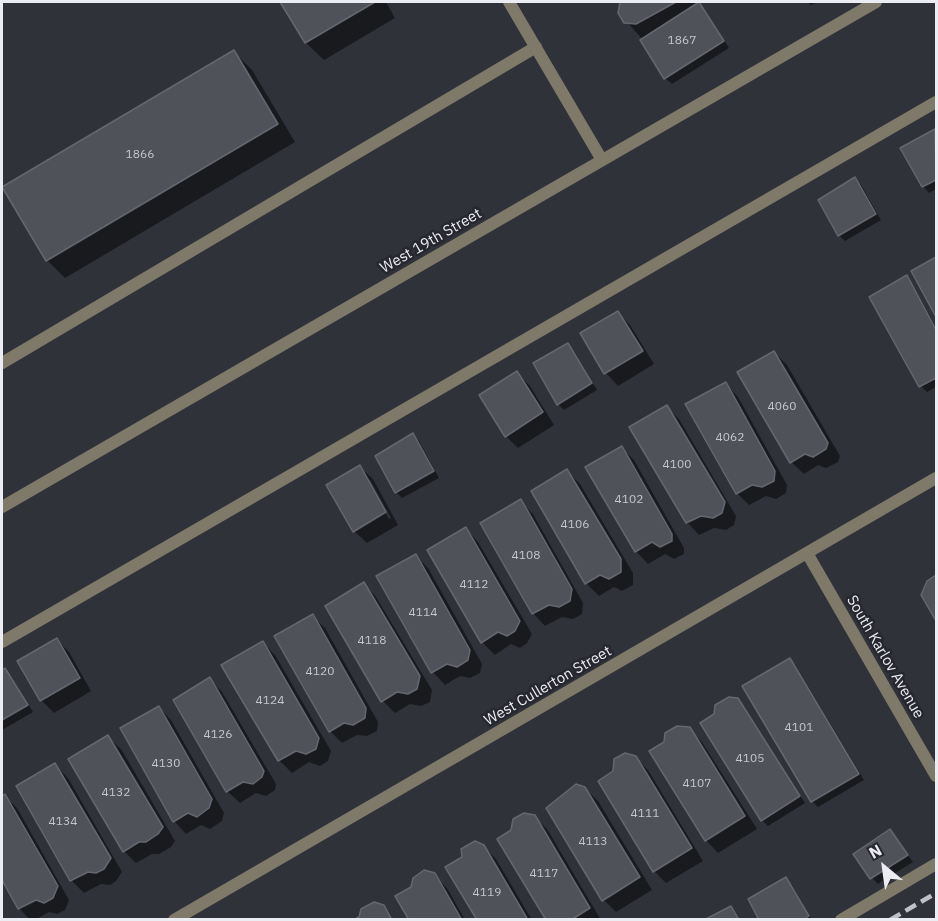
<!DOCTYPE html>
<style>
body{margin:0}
#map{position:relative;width:938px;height:921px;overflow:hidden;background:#303239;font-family:"IBM Plex Sans",sans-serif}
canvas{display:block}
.frame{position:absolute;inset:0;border:3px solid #ecedf2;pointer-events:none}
.north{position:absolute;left:854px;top:837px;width:60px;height:60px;-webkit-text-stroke:4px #27282f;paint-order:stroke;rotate:331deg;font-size:16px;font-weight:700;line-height:24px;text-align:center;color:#ecedf2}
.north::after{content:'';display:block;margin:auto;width:21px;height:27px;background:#ecedf2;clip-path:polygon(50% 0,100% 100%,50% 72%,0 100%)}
</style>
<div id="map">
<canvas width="938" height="921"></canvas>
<div class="frame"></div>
<div class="north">N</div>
</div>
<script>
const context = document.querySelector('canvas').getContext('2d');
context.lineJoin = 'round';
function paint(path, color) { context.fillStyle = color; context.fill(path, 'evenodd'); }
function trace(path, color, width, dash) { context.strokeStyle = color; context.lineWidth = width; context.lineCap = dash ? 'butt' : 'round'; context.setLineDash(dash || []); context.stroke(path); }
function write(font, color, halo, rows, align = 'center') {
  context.font = font + ' "IBM Plex Sans",sans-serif'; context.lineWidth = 5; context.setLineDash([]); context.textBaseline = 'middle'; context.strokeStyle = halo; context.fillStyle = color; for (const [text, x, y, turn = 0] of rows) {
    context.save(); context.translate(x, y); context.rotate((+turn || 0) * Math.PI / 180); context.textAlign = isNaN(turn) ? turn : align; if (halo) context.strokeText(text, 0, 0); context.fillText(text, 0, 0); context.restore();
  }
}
const shadow = new Path2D(`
 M282,2H386L395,18L324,60L306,43Z
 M621,2H703L699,4L705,10L729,48L672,84L665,78L643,40L619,13Z
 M807,2H818L811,5Z
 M234,52L252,70L295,142L65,278L47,260Z
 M935,131L936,133V189L929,193L923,186L902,148Z
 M855,179L861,185L881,220L845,241L839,235Z
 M936,259V314L913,272Z
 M906,277L912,283L936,328V387L927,392L921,386Z
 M618,313L630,325L654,364L618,386L606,373L582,334Z
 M568,345L574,351L597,390L564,410L558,404Z
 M774,352L787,365L840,456L838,462L826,468L818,465L804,474L791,462Z
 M517,373L530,386L554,425L518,448L506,436Z
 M726,384L738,397L787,485L786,493L776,499L766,496L749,505L737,493Z
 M666,406L679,419L736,516L734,525L726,530L714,528L699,535L687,522Z
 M413,435L419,441L439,478L402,498L396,492Z
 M622,448L634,460L684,548V554L674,559L665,554L648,564L636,551Z
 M360,467L373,479L398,525L367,543L354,531ZM367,480H370L391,518L389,519Z
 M567,471L580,484L633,573V585L622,591L614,587L599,596L586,583Z
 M520,501L533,514L583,603L582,614L573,619L562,617L545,626L533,613Z
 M466,529L478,542L532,634L527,643L520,648L511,644L495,655L482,642L429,550Z
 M415,555L428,568L482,664L480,673L470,678L460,676L445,685L433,672L378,577Z
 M936,577V618L923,595L928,582Z
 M364,584L376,597L432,690L430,702L421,706L410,704L395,713L383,701Z
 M312,616L325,628L378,722L377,731L367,736L357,735L342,743L330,731Z
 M57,640L69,652L91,691L54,713L41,700Z
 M263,643L275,655L331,751L328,761L320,766L309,762L292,773L279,760L223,665Z
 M790,659L796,666L864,780L818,807L812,801L744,687Z
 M5,669L11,676L33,712L2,730V672Z
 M210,679L222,692L276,784L275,790L266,796L256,793L240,803L227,791Z
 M737,700L744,706L805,803L768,826L762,820L715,715Z
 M159,707L171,720L224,813L222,821L210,829L201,825L186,834L174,821Z
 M689,729L702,742L757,829L718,853L706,840L651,752Z
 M108,737L121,749L175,841L171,847L159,854H152L136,863L124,851Z
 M635,757L648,770L703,861L666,883L654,871Z
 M55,765L68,778L122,872L116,881L110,885L101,884L84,893L72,881L18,787Z
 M585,788L598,801L652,890L616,912L604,900Z
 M4,796L17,808L69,900L65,910L57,914L49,912L35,920H30L20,909L2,877V797Z
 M534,816L547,829L601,920H548Z
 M890,831L913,862L878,884L872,878Z
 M483,846L496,859L532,920H479Z
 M434,875L447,888L465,920H411L412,888Z
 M786,879L792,885L812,920H761Z`);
const building = new Path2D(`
 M280,2H375L305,43Z
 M620,2H676L636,24L624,23L618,13Z
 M699,2L724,41L664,79L640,40Z
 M234,50L278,124L46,261L2,187Z
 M935,129L936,180L922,187L900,148Z
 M855,177L876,214L838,236L818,200Z
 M936,257V317L911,271Z
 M907,275L936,330V378L919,387L869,297Z
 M618,311L643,351L604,374L580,333Z
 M568,343L592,383L557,405L533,363Z
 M774,351L828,443L826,449L813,457L805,454L790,463L737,372Z
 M517,371L543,412L505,437L479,395Z
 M726,382L775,471L774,481L762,487L752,485L736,494L685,404Z
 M667,405L725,502L722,513L713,518L701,516L686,523L629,427Z
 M413,433L434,471L395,493L375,456Z
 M622,446L672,534V541L660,547L652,542L635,552L585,467Z
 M360,465L386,512L353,532L326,485Z
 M567,469L621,559V572L609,579L600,575L585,584L531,491Z
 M521,499L572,589L570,601L559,607L549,605L532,614L480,523Z
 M466,527L520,621L515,631L507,636L498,632L481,643L427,550Z
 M416,554L470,650L468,660L457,667L447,664L431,673L376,576Z
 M936,575V621L921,595L927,581Z
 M364,582L420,676L417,689L408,694L397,692L381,702L325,606Z
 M313,614L366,708L365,718L353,725L344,723L329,732L274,636Z
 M57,638L80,678L40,701L17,661Z
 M263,641L319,738L316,749L306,754L296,751L278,761L221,665Z
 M790,658L859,774L811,802L742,686Z
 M5,668L28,705L2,720V670Z
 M210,677L264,771L262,777L253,784L243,782L226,792L173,700Z
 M729,697L738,698L800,796L761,821L700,723L714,714L715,705Z
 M159,706L212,799L209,808L197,817L188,813L173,822L120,728Z
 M677,726L690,727L745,816L705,841L649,751L664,742L665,733Z
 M108,735L163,827L158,834L146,842H139L123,852L68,759Z
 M625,753L636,756L692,848L653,872L598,781L613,771L614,759Z
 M55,763L111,858L104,869L96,873L88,872L70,881L16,786Z
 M576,784L585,787L640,877L602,901L546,808Z
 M5,794L58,886L53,898L44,903L36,900L18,909L2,880V796Z
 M524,813L535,815L590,908L571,920H546L497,839L511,830L513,819Z
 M890,829L908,855L870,879L853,854Z
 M475,841L484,845L528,920H477L445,867L462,857L461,849Z
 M424,870L435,873L462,920H409L395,896L411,887L413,878Z
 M786,877L809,916L803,920H759L748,899Z
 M374,902L384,905L392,920H353L359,917L361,909Z
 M731,906L739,920H704Z`);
const lane = new Path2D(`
 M2,363L536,47
 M2,642L936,102
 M841,920L936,864`);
const street = new Path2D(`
 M509,2L602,160
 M2,507L876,2
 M807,553L936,776
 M174,920L936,478`);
const rail = new Path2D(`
 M890,920L936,893`);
const numberNames = [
 ["1867",682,41],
 ["1866",140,155],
 ["4060",782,407],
 ["4062",730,438],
 ["4100",677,465],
 ["4102",629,500],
 ["4106",575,525],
 ["4108",526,556],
 ["4112",474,585],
 ["4114",423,613],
 ["4118",372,641],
 ["4120",320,672],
 ["4124",270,701],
 ["4101",799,728],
 ["4126",218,735],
 ["4105",750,759],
 ["4130",166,764],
 ["4107",697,784],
 ["4132",116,793],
 ["4111",645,814],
 ["4134",63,822],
 ["4113",593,842],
 ["4117",544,874],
 ["4119",487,893]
];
const streetNames = [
 ["West 19th Street",431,241,-30],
 ["South Karlov Avenue",885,657,60],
 ["West Cullerton Street",548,686,-30]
];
paint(shadow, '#0007');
paint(building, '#50525a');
trace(building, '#65676f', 1.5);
trace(lane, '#7f7969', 12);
trace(street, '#7f7969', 12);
trace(rail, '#c0c1c6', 4.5, [12, 6]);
write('12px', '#c5c6cc', null, numberNames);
write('15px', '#ecedf2', '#27282f', streetNames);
</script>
